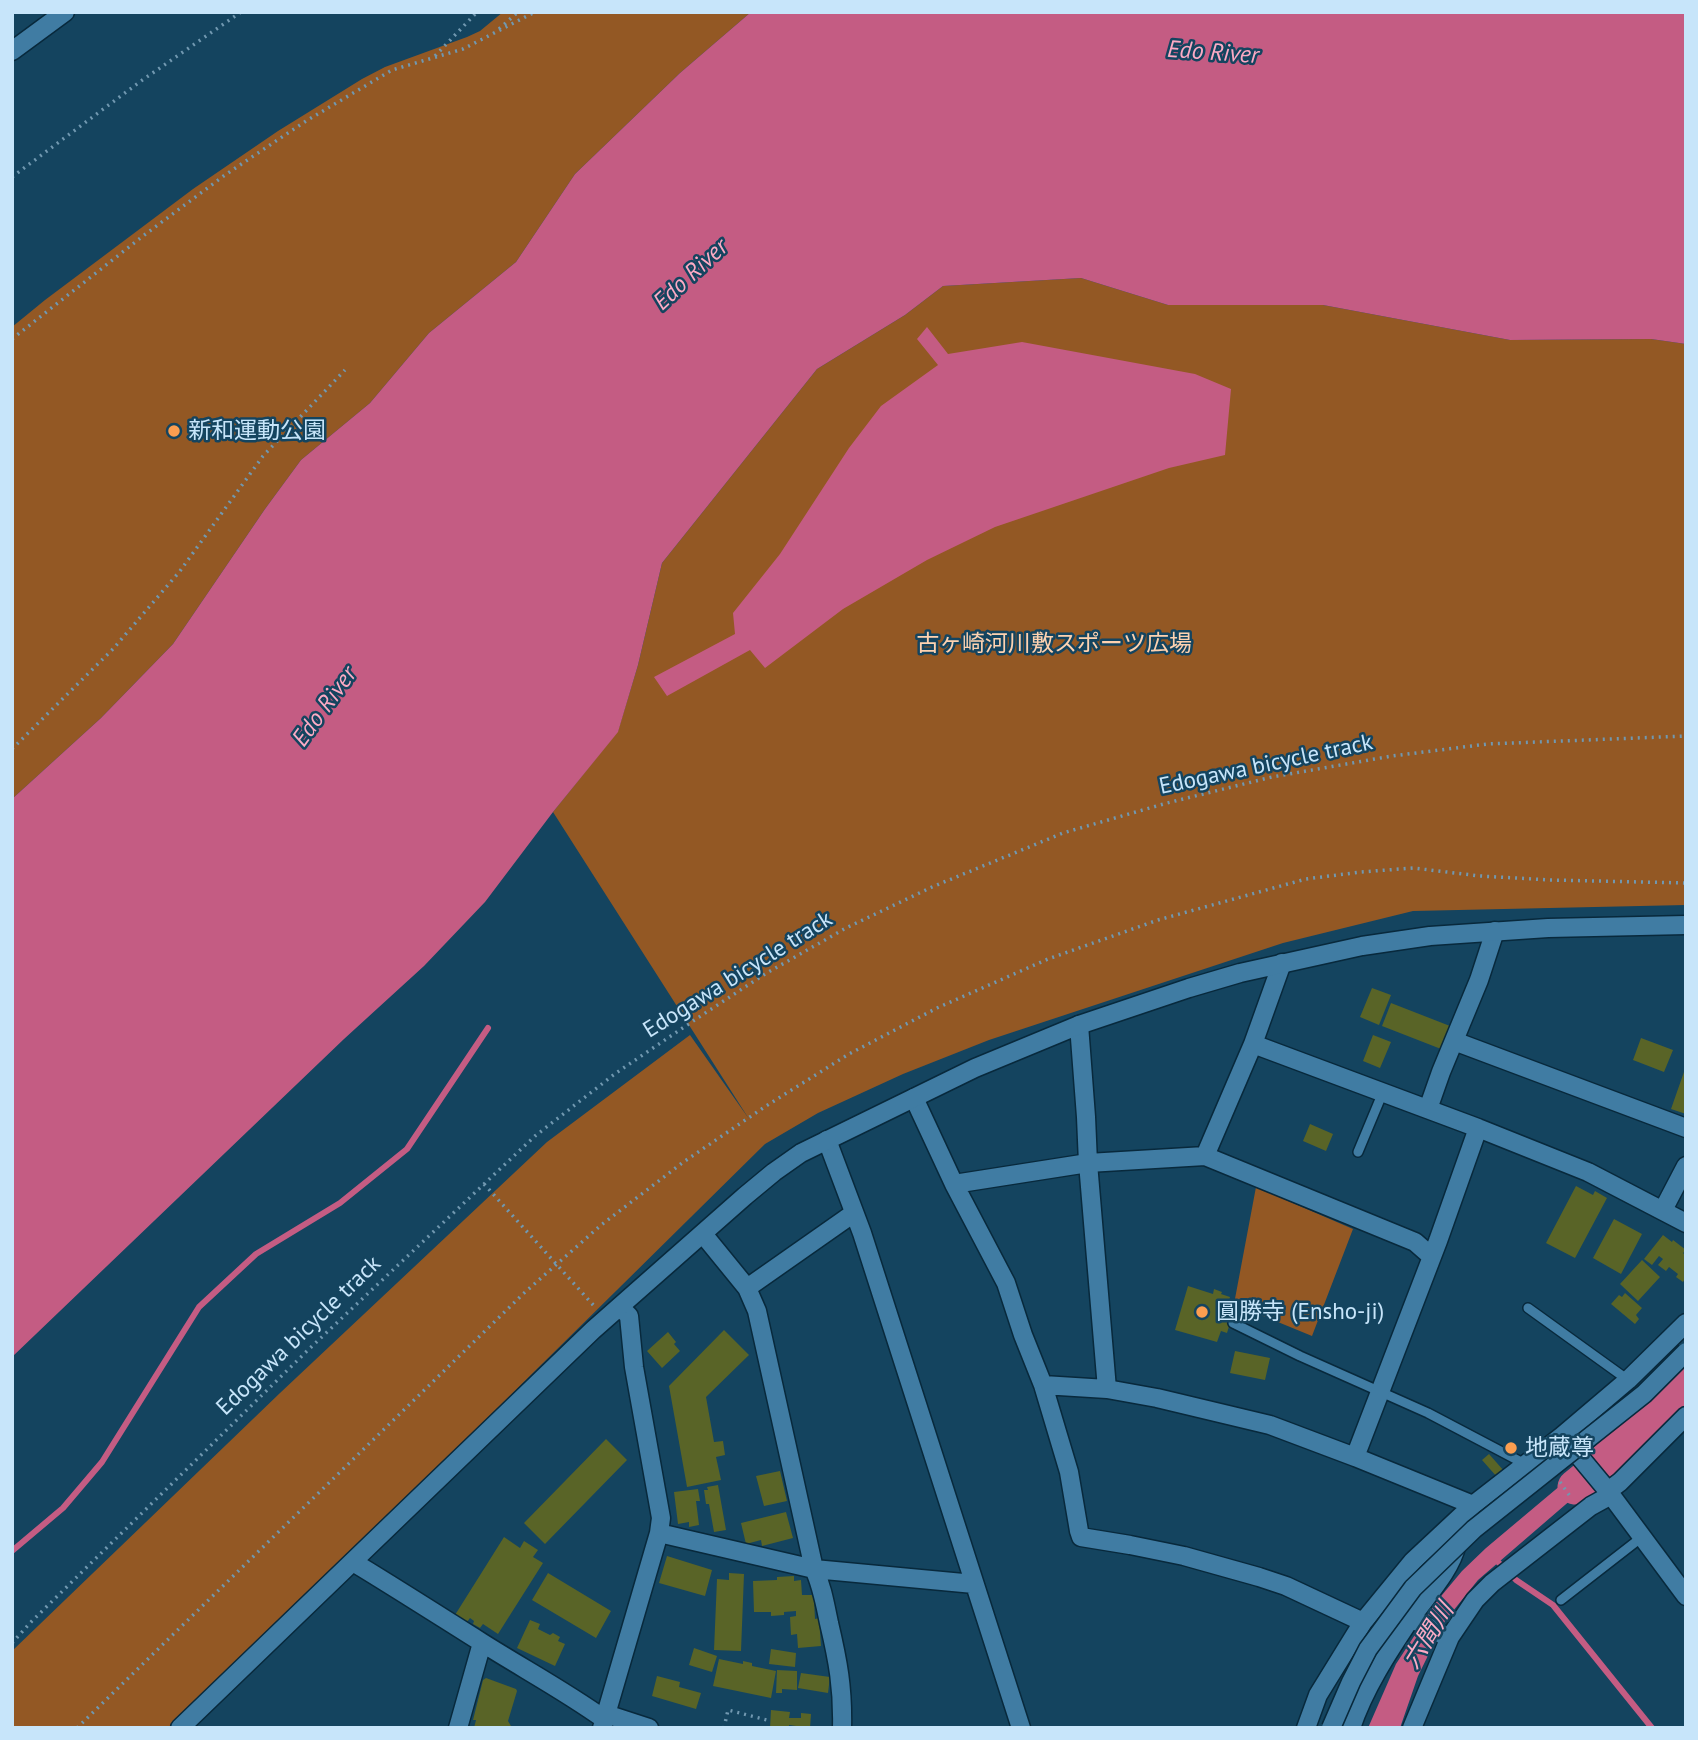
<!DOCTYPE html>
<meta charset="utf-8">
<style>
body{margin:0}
#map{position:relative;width:1698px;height:1740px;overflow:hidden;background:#14445f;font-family:"PT Sans",sans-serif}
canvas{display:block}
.frame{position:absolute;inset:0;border:14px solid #c7e5fa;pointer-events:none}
</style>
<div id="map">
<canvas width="1698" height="1740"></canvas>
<div class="frame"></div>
</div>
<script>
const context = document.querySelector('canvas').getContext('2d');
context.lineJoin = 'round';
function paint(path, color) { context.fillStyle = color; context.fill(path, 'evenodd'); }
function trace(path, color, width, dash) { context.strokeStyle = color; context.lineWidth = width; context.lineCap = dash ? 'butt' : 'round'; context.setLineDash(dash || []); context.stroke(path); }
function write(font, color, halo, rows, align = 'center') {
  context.font = font + ' "PT Sans","Noto Sans JP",sans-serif'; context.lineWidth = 5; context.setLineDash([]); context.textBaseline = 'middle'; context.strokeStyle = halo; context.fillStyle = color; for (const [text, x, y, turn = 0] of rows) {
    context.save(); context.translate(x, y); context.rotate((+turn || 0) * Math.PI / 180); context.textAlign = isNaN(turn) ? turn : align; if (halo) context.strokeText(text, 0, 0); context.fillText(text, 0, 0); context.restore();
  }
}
const green = new Path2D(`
 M503,12H751L680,73L575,174L516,262L429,333L370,403L301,460L265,509L173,644L101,718L12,799V327L45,300L193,189L278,131L362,79L385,67L467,37L480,31Z
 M1081,278L1168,305H1323L1510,340L1651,339L1686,344V905L1413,911L1283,943L989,1040L903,1074L818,1113L765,1144L173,1728H12V1651L280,1393L547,1142L690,1035L749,1119L553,812L618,731L638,665L662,563L817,369L905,315L943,286Z
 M1256,1187L1353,1229L1312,1336L1234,1304Z`);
const water = new Path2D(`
 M751,12H1686V344L1651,339L1510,340L1323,305H1168L1081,278L943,286L905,315L817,369L662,563L638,665L618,732L553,812L485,902L424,966L344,1039L12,1357V799L101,718L173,644L265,509L301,460L370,403L429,333L516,262L575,174L680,73Z
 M927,327L948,354L1022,342L1195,374L1231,389L1225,455L1169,468L995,527L927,560L843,609L765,668L750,650L667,696L654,677L735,634L733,613L780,554L849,448L881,406L938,365L917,339Z
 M1605,1448L1616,1461L1478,1580L1445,1621L1418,1676L1400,1728H1368L1396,1664L1437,1601L1462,1571L1486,1548Z`);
const stream = new Path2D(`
 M12,1551L63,1508L102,1462L199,1307L256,1254L340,1203L407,1149L488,1028
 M1492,1556L1516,1580L1553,1605L1652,1728`);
const river = new Path2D(`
 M1575,1487L1597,1469L1686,1381`);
const building = new Path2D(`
 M1372,988L1391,995L1379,1025L1360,1017Z
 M1391,1003L1450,1026L1441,1049L1382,1026Z
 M1373,1035L1391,1042L1380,1068L1363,1061Z
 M1641,1038L1673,1050L1664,1072L1633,1060Z
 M1685,1069H1686V1114L1671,1109Z
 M1310,1124L1333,1134L1326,1151L1303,1141Z
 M1576,1186L1593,1195L1595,1191L1607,1198L1575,1258L1546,1243Z
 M1614,1219L1642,1234L1621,1274L1593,1258Z
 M1663,1235L1672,1242L1673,1240L1686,1250L1683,1253L1686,1256V1277L1683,1282L1676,1277L1678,1274L1669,1267L1666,1271L1658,1265L1663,1259L1659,1256L1652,1265L1644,1259Z
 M1642,1260L1660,1277L1638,1301L1620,1284Z
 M1188,1286L1213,1294L1214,1289L1222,1292L1221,1294L1230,1297L1227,1308L1234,1310L1227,1333L1221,1331L1217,1342L1175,1330Z
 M1625,1293L1642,1308L1636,1315L1639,1319L1635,1324L1611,1304L1619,1295L1622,1297Z
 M724,1330L749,1355L706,1397L714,1442L723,1441L725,1455L716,1457L721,1480L687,1487L669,1386Z
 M668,1332L676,1342L674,1344L680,1351L662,1368L647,1351Z
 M1235,1351L1270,1358L1265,1380L1230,1373Z
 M606,1439L627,1460L545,1544L524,1523Z
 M1489,1454L1504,1471L1497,1477L1482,1460Z
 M780,1471L787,1501L764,1506L756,1476Z
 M718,1485L726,1530L714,1532L709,1504H706L704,1490H708L707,1487Z
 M698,1489L700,1501H696L699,1525L689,1527V1522L678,1524L674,1492Z
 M786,1512L793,1538L762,1546L761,1540L746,1544L741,1523Z
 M504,1537L520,1548L524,1541L538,1550L533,1557L543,1563L498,1634L483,1624L480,1628L473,1624L474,1621L470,1618L467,1622L455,1615Z
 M667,1556L712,1570L705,1596L659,1583Z
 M548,1573L611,1611L596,1638L532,1600Z
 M729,1573L744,1574L741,1651L714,1650L717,1579L729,1580Z
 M794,1576V1581L801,1580L802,1595H812L814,1600L815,1619L819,1618L821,1646L798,1648L797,1634L791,1635L790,1617L796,1616V1611L784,1612V1615L771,1616V1612H754L753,1581L777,1580V1577Z
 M530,1620L540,1624L538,1629L550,1635L553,1633L560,1637L558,1641L565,1644L555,1666L517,1648Z
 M694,1648L717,1656L712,1672L689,1665Z
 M771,1649L796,1653L795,1667L769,1664Z
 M719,1659L743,1664V1661L752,1663V1666L776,1671L771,1698L713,1686Z
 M777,1670L797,1671V1690L782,1689V1693H776Z
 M801,1673L830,1677L828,1693L798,1688Z
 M657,1676L680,1682L679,1687L701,1693L696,1709L652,1696Z
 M486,1678L516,1689L517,1691L508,1721L511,1726L510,1728H474L476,1720H473L483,1680Z
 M771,1710L790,1712L789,1718H801V1713L811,1714L810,1728L789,1725V1728H770Z`);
const path = new Path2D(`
 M499,29L518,12
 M435,56L477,12
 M12,177L141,81L241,12
 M12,339L143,236L225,175L306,121L392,70L463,49L535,12
 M12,749L113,649L180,571L263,456L345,370
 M484,1184L595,1307
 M1560,1482L1572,1499
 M12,1643L31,1622L308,1350L535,1136L616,1073L693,1021L765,974L846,928L932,887L1063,833L1167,803L1272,777L1392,756L1487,744L1686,736
 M77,1728L523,1294L600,1226L682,1163L766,1106L849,1054L937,1008L1048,959L1158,920L1306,879L1361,872L1413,868L1480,876L1551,880L1686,883
 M724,1728L728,1710L767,1720`);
const service = new Path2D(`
 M1358,1152L1383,1092
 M1528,1308L1628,1380
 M1233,1323L1300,1356L1428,1413L1525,1464
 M1561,1600L1642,1537`);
const minor = new Path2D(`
 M12,51L65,12
 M1282,963L1253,1044L1478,1128
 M1079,1025L1086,1117L1088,1163L1107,1389
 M1454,1041L1686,1128
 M914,1098L954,1184L1006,1283L1023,1335L1043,1385L1069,1472L1079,1531L1081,1537L1130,1545L1184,1556L1259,1577L1286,1586L1363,1622
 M1428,1109L1441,1072L1479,980L1495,931
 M827,1140L862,1233L1021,1728
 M1205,1156L1253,1044
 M954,1184L1088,1163L1205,1156L1415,1242L1431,1256
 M1663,1210L1686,1166
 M703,1234L747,1288L757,1311L814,1569C822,1586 825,1604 829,1623C838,1661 843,1688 842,1728
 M747,1288L854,1213
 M1043,1385L1107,1389L1157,1398L1270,1425L1355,1457L1473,1505
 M1564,1438L1608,1491L1686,1596
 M1355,1457L1438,1241L1478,1128L1588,1172L1686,1223
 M1608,1491L1620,1482L1686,1416
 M659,1533L814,1569L974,1584
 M353,1562C396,1588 438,1615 481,1642C522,1668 565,1691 604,1719
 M1403,1614L1449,1638
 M606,1714L649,1728
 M458,1728L482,1643
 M602,1728L659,1533L661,1518L634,1367L629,1316L620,1307
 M1306,1728L1318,1695L1363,1622L1413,1561L1473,1505L1562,1436L1628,1380L1686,1323
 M1351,1728C1364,1689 1388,1652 1411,1618C1427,1595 1450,1572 1457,1544
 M1412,1728L1450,1637L1475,1600L1492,1583L1591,1506L1611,1495`);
const tertiary = new Path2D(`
 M180,1728L593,1330L745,1196L774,1172L801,1153L975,1068L1079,1025L1189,988L1240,973L1362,946L1430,936L1548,928L1686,925`);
const secondaryBridge = new Path2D(`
 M1331,1728L1351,1682L1368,1649L1413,1588L1474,1529L1644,1394L1686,1352`);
const markers = [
 [174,431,7,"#fb9e50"],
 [1202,1312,7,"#fb9e50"],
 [1511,1448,7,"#fb9e50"]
];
const poiNames = [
 ["新和運動公園",188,431],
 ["圓勝寺 (Ensho-ji)",1216,1312],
 ["地蔵尊",1525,1448]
];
const parkNames = [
 ["古ヶ崎河川敷スポーツ広場",1054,644]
];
const streetNames = [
 ["Edogawa bicycle track",1266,765,-12],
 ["Edogawa bicycle track",738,975,-32],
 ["Edogawa bicycle track",299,1336,-44]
];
const waterNames = [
 ["Edo River",1213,53,4],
 ["Edo River",691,275,-43],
 ["Edo River",325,707,-54],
 ["六間川",1429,1636,-58]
];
paint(green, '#935824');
paint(water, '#c45c83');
trace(stream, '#c45c83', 6);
trace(river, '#c45c83', 35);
paint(building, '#596427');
trace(service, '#08293c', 12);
trace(minor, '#08293c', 21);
trace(tertiary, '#08293c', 21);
trace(path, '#7198b0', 3.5, [2, 5]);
trace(service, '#407ca3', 9);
trace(minor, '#407ca3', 18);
trace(tertiary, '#407ca3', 18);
trace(secondaryBridge, '#08293c', 21, []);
trace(secondaryBridge, '#407ca3', 18);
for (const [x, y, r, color] of markers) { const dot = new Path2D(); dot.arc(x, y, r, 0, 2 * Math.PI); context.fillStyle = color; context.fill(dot); trace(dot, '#14445f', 2.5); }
write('23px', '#c7e5fa', '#14445f', poiNames, 'left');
write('23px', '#fed2b0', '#14445f', parkNames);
write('23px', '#c7e5fa', '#14445f', streetNames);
write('italic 24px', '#fcaac4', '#14445f', waterNames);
</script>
